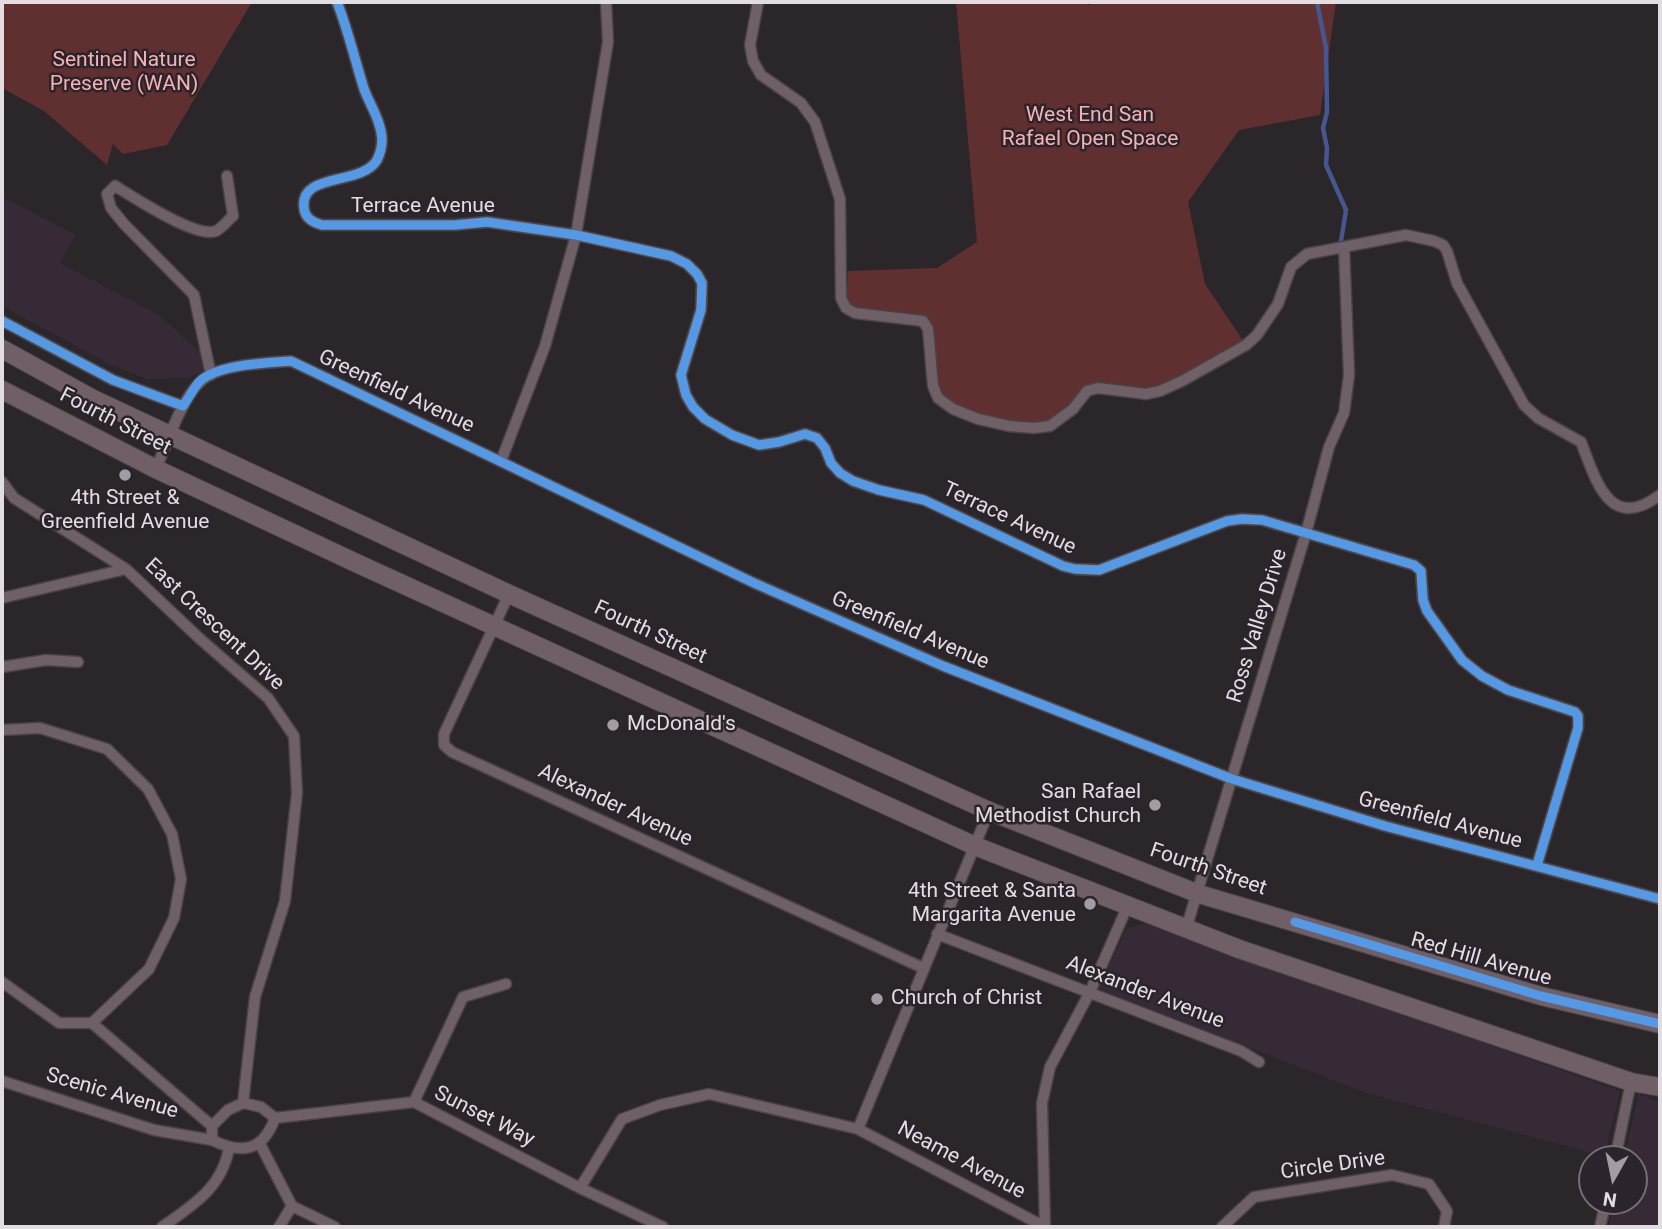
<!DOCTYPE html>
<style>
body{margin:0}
#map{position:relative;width:1662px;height:1229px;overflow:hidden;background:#2a262a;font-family:Roboto,sans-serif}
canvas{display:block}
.frame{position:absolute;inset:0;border:4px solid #e2dde2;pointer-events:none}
.north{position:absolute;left:1578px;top:1145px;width:70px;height:70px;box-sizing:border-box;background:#2c242c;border:2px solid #756e75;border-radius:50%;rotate:189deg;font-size:19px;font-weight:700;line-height:28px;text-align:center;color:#e2dde2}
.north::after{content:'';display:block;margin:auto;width:24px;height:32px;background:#a29da2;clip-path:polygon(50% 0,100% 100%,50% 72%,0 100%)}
</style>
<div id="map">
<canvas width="1662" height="1229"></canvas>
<div class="frame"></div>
<div class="north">N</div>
</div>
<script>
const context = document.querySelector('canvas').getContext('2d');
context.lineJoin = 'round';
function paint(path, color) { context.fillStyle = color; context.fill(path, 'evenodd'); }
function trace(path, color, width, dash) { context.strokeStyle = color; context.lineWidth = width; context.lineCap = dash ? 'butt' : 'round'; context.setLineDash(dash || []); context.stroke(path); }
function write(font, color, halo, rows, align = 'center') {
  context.font = font + ' Roboto,sans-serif'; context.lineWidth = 5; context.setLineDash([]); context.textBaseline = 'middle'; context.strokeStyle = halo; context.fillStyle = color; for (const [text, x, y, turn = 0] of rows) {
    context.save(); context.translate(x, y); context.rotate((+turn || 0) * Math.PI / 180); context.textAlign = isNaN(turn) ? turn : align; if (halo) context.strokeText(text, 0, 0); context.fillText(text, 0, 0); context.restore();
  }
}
const built = new Path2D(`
 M3,197L76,235L60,263L159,315L202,354L206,370L187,378L148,379L113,366L2,306Z
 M1144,923L1620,1091L1604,1156L1366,1093L1098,989L1126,929Z
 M1638,1094L1660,1102V1227H1609L1614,1201H1634V1159H1624Z`);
const green = new Path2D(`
 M2,2H252L167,145L123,154L113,144L107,165L44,111L2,88Z
 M956,2H1083L1089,5L1097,2H1336L1320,115L1239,130L1188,202L1205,284L1246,345L1146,394L1098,388L1050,426H1009L938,398L923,321L846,308L848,271L937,268L977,242Z`);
const stream = new Path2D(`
 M1317,2L1326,48L1327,112L1323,128L1327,148L1326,165L1346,210L1341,241`);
const street = new Path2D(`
 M337,2C348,30 355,60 364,89C370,105 381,121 382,139C382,146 380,154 377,160C362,186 299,172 304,208C305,218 312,222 322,225H455L487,222L576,235L671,256L687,264L697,274L702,283L701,310L681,375L686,395L693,407L705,419L732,435L759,445L779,442L805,434L817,438L825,448L831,463L840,473L853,481L879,490L924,500L1063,566L1075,569L1099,570L1227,521L1242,519L1262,520L1414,565L1421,571L1423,600L1427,611L1462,660L1482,676L1508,690L1575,712L1578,716V728L1537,865
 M758,2L750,45L753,61L761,75L801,103L815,122L840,199L841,298L846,308L855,313L923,321L928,329L933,386L938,398L953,409L978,419L1009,426L1034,428L1050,426L1073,409L1087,391L1098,388L1146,394L1160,391L1182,381L1246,345L1257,335L1278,304L1291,267L1307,254L1406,235L1434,241L1443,245L1447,251L1457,283L1524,405L1538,418L1581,442C1596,480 1609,533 1660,495
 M2,321L113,380L183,406
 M211,375L194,295L124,224L111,208L107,194L115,186C134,197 196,239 216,231C222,228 228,220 233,216L227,176
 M501,461L545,346L576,235L608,42L606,2
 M156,469C166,445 182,398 201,381C219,364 267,363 291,361L754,583L943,666L1232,779L1385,826L1660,899
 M2,482L14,498L126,569L199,638L268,698L294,736L297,793L285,901L255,997L243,1103
 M509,594L444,734V745L452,752L923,968
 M2,598L126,569
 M2,667L46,660L78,662
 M2,730L40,728L107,749L148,789L172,834L181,879L174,918L149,969L92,1023
 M1186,929L1306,533L1329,447L1344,413L1349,375L1344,247
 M937,934L1241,1051L1259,1062
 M2,982L59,1023H92L212,1126
 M2,1081L154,1130L212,1140
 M414,1102L463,997L506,984
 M243,1103L261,1107L275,1118C263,1151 242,1155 212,1140V1126L228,1110Z
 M275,1118L414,1102L580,1188L663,1227
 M858,1129L989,811
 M260,1144L292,1206L335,1227
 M1615,1159L1631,1082
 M580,1188L622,1119L660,1105L709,1094L858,1129L1045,1227L1042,1103L1050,1067L1090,992L1128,905
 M162,1227C193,1205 222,1188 229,1148
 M279,1227L292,1206
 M1222,1227L1254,1197L1392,1175L1429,1184L1447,1211L1444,1227
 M1600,1227L1606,1201`);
const primary = new Path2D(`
 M2,349L93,399L509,594L989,811L1199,894L1541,996L1660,1024
 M2,390L156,469L354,562L975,846L1239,949L1631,1082L1660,1087`);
const cycleway = new Path2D(`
 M337,2C348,30 355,60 364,89C370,105 381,121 382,139C382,146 380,154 377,160C362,186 299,172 304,208C305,218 312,222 322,225H455L487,222L576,235L671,256L687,264L697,274L702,283L701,310L681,375L686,395L693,407L705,419L732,435L759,445L779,442L805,434L817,438L825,448L831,463L840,473L853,481L879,490L924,500L1063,566L1075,569L1099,570L1227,521L1242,519L1262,520L1414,565L1421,571L1423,600L1427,611L1462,660L1482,676L1508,690L1575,712L1578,716V728L1537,865
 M2,321L113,380L183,406C189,398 193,389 199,382C217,364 267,363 291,361L754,583L943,666L1232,779L1385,826L1660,899
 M1295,922L1541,996L1660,1024`);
const markers = [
 [125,475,7,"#a29da2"],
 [613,725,7,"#a29da2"],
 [1155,805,7,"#a29da2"],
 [1090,904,7,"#a29da2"],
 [877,999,7,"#a29da2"]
];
const parkNames = [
 ["Sentinel Nature",124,61],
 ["Preserve (WAN)",124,85],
 ["West End San",1090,116],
 ["Rafael Open Space",1090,140]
];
const streetNames = [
 ["Terrace Avenue",423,207],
 ["Greenfield Avenue",396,392,25],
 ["Fourth Street",115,422,27],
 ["Terrace Avenue",1009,519,25],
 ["East Crescent Drive",214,625,43],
 ["Ross Valley Drive",1258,626,-73],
 ["Greenfield Avenue",910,631,23],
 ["Fourth Street",650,633,25],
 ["Alexander Avenue",615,806,25],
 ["Greenfield Avenue",1440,821,15],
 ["Fourth Street",1208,870,19],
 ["Red Hill Avenue",1481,960,16],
 ["Alexander Avenue",1145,993,21],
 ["Scenic Avenue",112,1094,16],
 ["Sunset Way",484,1117,27],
 ["Neame Avenue",961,1161,28],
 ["Circle Drive",1333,1166,-8]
];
const poiNames = [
 ["4th Street &",125,499,"center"],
 ["Greenfield Avenue",125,523,"center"],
 ["McDonald's",627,725],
 ["San Rafael",1141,793,"right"],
 ["Methodist Church",1141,817,"right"],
 ["4th Street & Santa",1076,892,"right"],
 ["Margarita Avenue",1076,916,"right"],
 ["Church of Christ",891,999]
];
paint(built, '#352a36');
paint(green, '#603031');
trace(stream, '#47568e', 4.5);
trace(street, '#474447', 13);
trace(primary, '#474447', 20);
trace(street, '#6f5f66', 10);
trace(primary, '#705f67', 18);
trace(cycleway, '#5399e6', 9);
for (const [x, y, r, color] of markers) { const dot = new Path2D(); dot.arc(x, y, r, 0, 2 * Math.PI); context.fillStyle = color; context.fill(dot); trace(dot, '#2c242c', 2.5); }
write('21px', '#f5b2b0', '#2c242c', parkNames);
write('21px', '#e2dde2', '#2c242c', streetNames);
write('21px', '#e2dde2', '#2c242c', poiNames, 'left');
</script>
